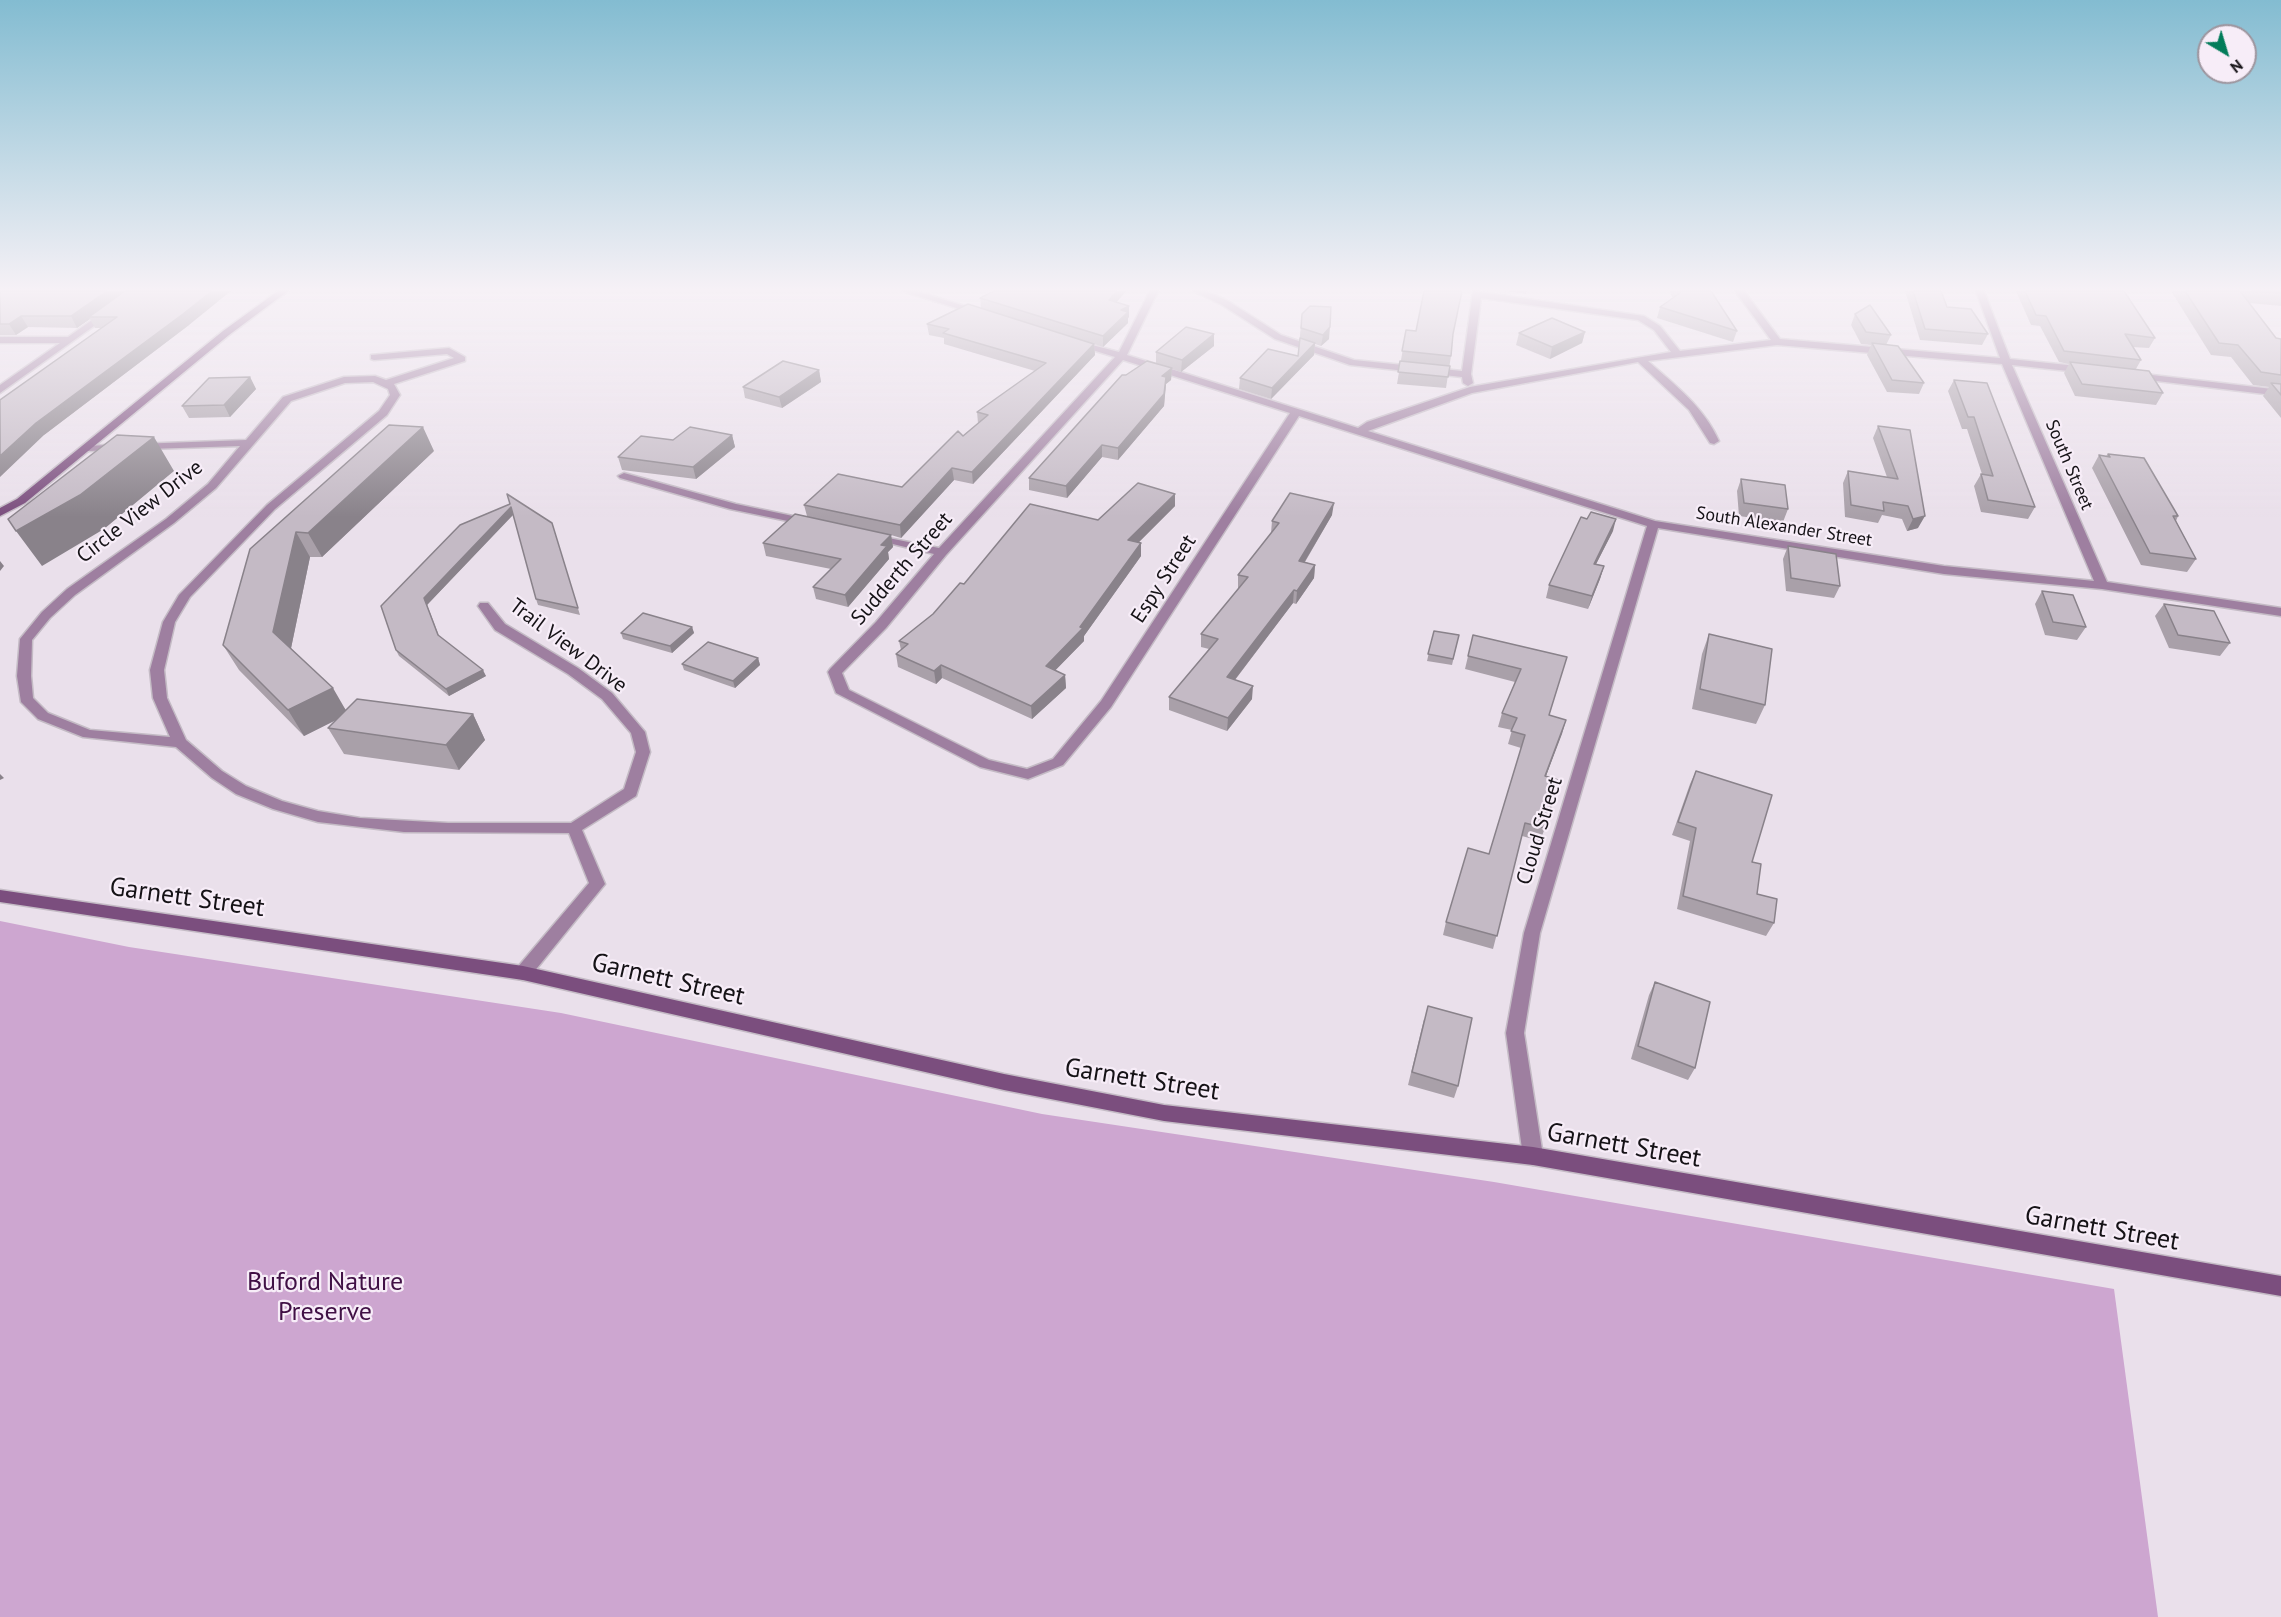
<!DOCTYPE html>
<style>
body{margin:0}
#map{position:relative;width:2281px;height:1617px;overflow:hidden;background:#eae0eb;font-family:"PT Sans",sans-serif}
canvas{display:block}
.north{position:absolute;left:2197px;top:24px;width:60px;height:60px;box-sizing:border-box;background:#f7edf8;border:2px solid #9d959e;border-radius:50%;rotate:142deg;font-size:16px;font-weight:700;line-height:24px;text-align:center;color:#151216}
.north::after{content:'';display:block;margin:auto;width:21px;height:27px;background:#027c5a;clip-path:polygon(50% 0,100% 100%,50% 72%,0 100%)}
</style>
<div id="map">
<canvas width="2281" height="1617"></canvas>
<div class="north">N</div>
</div>
<script>
const context = document.querySelector('canvas').getContext('2d');
context.lineJoin = 'round';
function paint(path, color) { context.fillStyle = color; context.fill(path, 'evenodd'); }
function trace(path, color, width, dash) { context.strokeStyle = color; context.lineWidth = width; context.lineCap = dash ? 'butt' : 'round'; context.setLineDash(dash || []); context.stroke(path); }
function write(font, color, halo, rows, align = 'center') {
  context.font = font + ' "PT Sans",sans-serif'; context.lineWidth = 4.5; context.setLineDash([]); context.textBaseline = 'middle'; context.strokeStyle = halo; context.fillStyle = color; for (const [text, x, y, turn = 0] of rows) {
    context.save(); context.translate(x, y); context.rotate((+turn || 0) * Math.PI / 180); context.textAlign = isNaN(turn) ? turn : align; if (halo) context.strokeText(text, 0, 0); context.fillText(text, 0, 0); context.restore();
  }
}
const green = new Path2D(`
 M0,921L129,947L561,1013L1042,1114L1494,1182L2114,1289L2158,1617H0Z`);
const street = new Path2D(`
 M133,291H143L0,393V385L60,343H0V337H68Z
 M902,291H916L987,313L979,315Z
 M1150,291H1158L1127,355L1358,428L1367,422L1470,387L1671,352L1654,330L1638,320L1481,298L1471,374L1473,383L1468,386L1463,383L1462,377L1350,365L1275,339L1222,305L1193,291H1205L1228,301L1281,335L1354,360L1462,371L1473,291L1644,316L1660,326L1680,351L1771,340L1735,291H1744L1780,339L2000,358L1976,291H1984L2010,359L2087,367L2092,370L2087,373L2012,365L2107,582L2281,608V616L2102,589L1944,574L1658,528L1540,933L1524,1033L1543,1156L1540,1162L1533,1165L1526,1162L1523,1156L1506,1033L1524,933L1647,526L1299,416L1111,707L1063,765L1028,779L980,767L836,693L828,672L830,669L876,622L934,554L868,538V534L939,548L1115,357L1073,344V340L1119,352ZM1777,345L2002,364L2094,581L1944,566L1655,521L1368,431L1472,393L1638,362L1689,410L1710,443L1714,444L1719,441C1704,407 1675,385 1648,361ZM1123,360L1290,413L1101,701L1053,759L1027,769L989,760L849,690L842,673L886,628L946,555Z
 M449,348L465,357V361L394,384L400,395L387,415L275,509L190,597L175,622L164,670L167,698L186,740L222,771L246,786L282,801L318,811L360,818L448,823H571L624,789L636,752L631,733L602,699L568,674L495,630L478,606L480,603H488L505,624L578,668L612,693L645,732L650,752L636,796L582,830L605,884L529,978L523,980L517,978L515,973L517,968L589,883L569,833L404,832L318,822L273,809L236,794L212,778L176,747L83,737L38,719L21,702L17,676L20,639L42,612L67,589L166,519L208,484L240,446L87,451L83,450V446L246,440L283,397L344,377L375,376L386,380L454,358L447,354L374,360L371,359V355ZM373,382L388,389L390,395L379,411L267,505L179,595L163,622L150,670L153,698L170,737L90,730L48,713L33,698L31,676L32,640L50,618L75,595L174,523L216,488L291,401L345,383Z
 M2135,373L2281,390V396L2132,378V374Z
 M624,473L736,504L807,519L813,522L807,525L730,509L620,478L618,476Z`);
const secondary = new Path2D(`
 M278,291H288L229,335L25,503L0,516V508L17,499L223,331Z
 M0,890L523,966L1004,1074L1164,1105L1533,1147L2281,1276V1296L1533,1165L1164,1121L1004,1090L523,980L0,902Z`);
const wall = new Path2D(`
 M0,291L189,325L44,435L102,328H95L90,319L77,328L28,327L16,335H0Z
 M994,291H1126L1117,302L1129,306V317L1128,318V323L1103,347L1094,344L1095,355L973,484L954,480L901,538L891,535L893,547L888,552L889,559L848,607L816,599L813,587L831,569L766,556L763,543L807,516L804,505L902,487L978,423L977,412L1035,371L944,344V338L929,335L927,324L981,308L980,298Z
 M1503,291H1527L1526,294Z
 M1669,291H1711L1737,331L1733,342L1657,318L1660,307L1673,298Z
 M1905,291H1941L1947,307L1988,334L1982,345L1920,340Z
 M2016,291H2124L2155,338L2149,348L2132,347L2141,360L2136,369L2163,393L2156,405L2075,396L2064,373L2069,364L2059,362L2040,326L2031,325Z
 M2171,291H2281V306L2249,303L2276,338L2281,339V418L2263,396L2269,387L2253,385L2231,357L2211,355Z
 M1302,314L1329,339L1321,346L1315,344L1314,355L1271,399L1239,389L1240,378L1298,356Z
 M1855,314L1891,335L1886,345L1924,383L1919,394L1887,392L1867,355L1871,345L1861,344L1851,325Z
 M1406,330L1453,336L1451,356L1446,388L1397,384Z
 M1585,332L1582,343L1550,359L1516,345L1519,333Z
 M1214,346L1181,372L1172,369L1171,380L1166,384L1164,406L1118,460L1102,457L1067,498L1029,490V478L1126,375L1156,363V352Z
 M819,370L821,382L782,408L745,398L743,387Z
 M250,377L256,389L230,417L189,418L182,406Z
 M1954,380L2035,507L2028,519L1981,512L1974,486L1981,474H1982L1967,429H1962L1948,391Z
 M1878,426L1918,528L1907,531L1902,519L1882,515L1878,523L1845,517L1843,483L1848,471L1887,477L1873,438Z
 M732,435L735,447L696,479L622,470L618,457L673,440Z
 M434,451L322,557H310L291,648L346,710L473,714L485,740L459,770L344,754L328,728L336,720L304,736L239,670L223,645L250,549Z
 M2108,454L2178,516L2176,521L2196,559L2187,572L2141,565L2092,468L2099,455L2106,456Z
 M1741,479L1788,509L1783,522L1739,516L1737,491Z
 M1175,494V506L1138,543L1141,556L1084,636V641L1055,670L1065,675L1066,688L1032,719L942,678L936,684L898,667L896,654L901,650L899,641L933,614L964,584L1098,520Z
 M510,504L552,523L580,615L538,605L536,599L513,514L427,605L439,636L486,676L449,696L399,656L396,650L381,606Z
 M1332,515L1305,562L1315,565L1314,578L1296,604L1293,603L1235,680L1252,699L1227,731L1169,710V697L1209,649L1201,647V634L1239,588H1238V575L1271,533L1272,521Z
 M1613,531L1596,564L1604,566L1600,579L1588,609L1546,598L1549,585Z
 M1788,546L1840,586L1834,598L1786,591L1783,559Z
 M2042,591L2086,627L2077,640L2045,635L2035,604Z
 M2164,604L2230,643L2220,656L2169,648L2155,616Z
 M692,627L694,633L672,653L623,639L621,633Z
 M1434,631L1459,635L1452,665L1427,661Z
 M1709,634L1765,705L1756,724L1692,709L1702,654Z
 M1473,635L1567,657L1549,715L1566,720L1546,776L1545,828L1540,841L1522,836L1493,949L1443,935L1446,922L1489,854L1521,748L1508,744L1512,730L1498,727L1502,713L1515,682L1465,669Z
 M758,658L760,665L735,688L684,670L682,664Z
 M1696,771L1752,862L1757,894L1774,923L1766,936L1677,909L1690,841L1672,835L1690,784Z
 M1655,982L1695,1068L1688,1080L1631,1059L1649,995Z
 M1424,1019L1458,1086L1454,1098L1408,1085Z`);
const shadedWall = new Path2D(`
 M107,291H129L89,317L90,319L77,328L71,316Z
 M212,291H231L189,325L44,435L0,477V456L36,423Z
 M1117,291H1126L1109,311V300Z
 M1129,306V317L1128,318V323L1103,347V336L1121,310Z
 M21,316L28,327L16,335L9,324Z
 M1330,327L1329,339L1321,346L1323,335Z
 M1585,332L1582,343L1550,359L1552,347Z
 M1214,334V346L1181,372L1182,360Z
 M1315,343L1314,355L1271,399L1272,388Z
 M1094,344L1095,355L973,484L972,472Z
 M1172,368L1171,380L1166,384L1164,406L1118,460V448L1162,376Z
 M819,370L821,382L782,408L779,397Z
 M250,377L256,389L230,417L224,405Z
 M423,427L434,451L322,557L308,533Z
 M732,435L735,447L696,479L693,467Z
 M154,437L174,471L104,529L42,566L16,531Z
 M1102,445V457L1067,498L1066,486Z
 M952,468L954,480L901,538L900,525Z
 M1175,494V506L1128,553V540Z
 M1334,503L1332,515L1298,573L1299,561Z
 M511,507L514,514L427,605L441,641L424,598Z
 M1925,516L1918,528L1907,531L1913,519Z
 M1616,519L1613,531L1590,576L1594,564Z
 M296,532L310,557L289,658L273,632Z
 M891,535L893,547L888,552L889,559L848,607L845,595L881,545Z
 M1141,543V556L1084,636V641L1047,679L1046,666L1080,627Z
 M0,561L4,566L0,571Z
 M1315,565L1314,578L1296,604L1297,591Z
 M1604,566L1600,579L1588,609L1592,596Z
 M1294,590L1293,603L1227,690V677Z
 M692,627L694,633L672,653L670,646Z
 M758,658L760,665L735,688L733,681Z
 M941,665L942,678L936,684L934,671Z
 M483,670L486,676L449,696L446,689Z
 M1065,675L1066,688L1032,719L1031,706Z
 M1253,686L1252,699L1227,731L1228,718Z
 M333,688L348,714L304,736L288,710Z
 M473,714L485,740L459,770L446,745Z
 M1566,720L1562,734L1541,789L1545,776Z
 M0,774L4,778L0,780Z`);
const building = new Path2D(`
 M0,291H107L71,316H21L9,324H0Z
 M125,291H212L183,314L36,423L0,456V400L117,317H89Z
 M994,291H1117L1109,300L1129,306L1121,310L1128,312L1103,336L980,298Z
 M1424,291H1462L1453,334L1451,356L1402,351L1406,330L1416,331Z
 M1679,291H1711L1737,331L1660,307L1680,293Z
 M1913,291H1941L1947,307L1971,309L1988,334L1925,329Z
 M2025,291H2124L2155,338L2125,334L2141,360L2064,351L2046,316L2036,315Z
 M2185,291H2240L2276,338L2281,339V375L2261,372L2238,345L2219,343Z
 M2251,291H2281V293Z
 M968,304L1094,344L972,472L952,468L900,525L804,505L838,474L902,487L958,431L963,436L988,415L977,412L1046,363L943,333L949,329L927,324Z
 M1870,305L1891,335L1866,332L1855,314Z
 M1310,306L1331,307L1330,327L1323,335L1301,328L1302,314Z
 M1552,318L1585,332L1552,347L1519,333Z
 M1186,327L1214,334L1182,360L1156,352Z
 M1300,338L1315,343L1272,388L1240,378L1268,349L1298,356Z
 M1872,343L1898,346L1924,383L1892,380Z
 M783,361L819,370L779,397L743,387Z
 M1147,361L1172,368L1162,376L1166,377L1164,394L1118,448L1102,445L1066,486L1029,478L1122,375H1126Z
 M1400,361L1450,366L1448,377L1398,372Z
 M2070,362L2149,371L2163,393L2082,384Z
 M250,377L224,405L182,406L209,378Z
 M1954,380L1987,383L2035,507L1988,500L1981,474L1993,476L1974,417H1968Z
 M2271,383L2281,384V395Z
 M389,425L423,427L308,533L296,532L273,632L333,688L288,710L223,645L250,549Z
 M1878,426L1910,430L1925,516L1913,519L1908,506L1883,502L1884,511L1851,505L1848,471L1898,479Z
 M690,427L732,435L693,467L618,457L641,436L673,440Z
 M117,435L154,437L80,495L16,531L8,519Z
 M2108,454L2144,458L2178,516H2173L2196,559L2150,553L2099,455L2110,457Z
 M1741,479L1785,485L1788,509L1744,503Z
 M1138,483L1175,494L1128,540L1141,543L1080,627L1083,628L1046,666L1065,675L1031,706L941,665L934,671L896,654L908,644L899,641L933,614L960,583L964,584L1030,504L1098,520Z
 M1290,493L1334,503L1299,561L1315,565L1297,591L1294,590L1227,677L1253,686L1228,718L1169,697L1218,639L1201,634L1248,577L1238,575L1279,523L1272,521Z
 M507,494L552,523L578,608L536,599L511,507L424,598L438,635L483,670L446,689L396,650L381,606L460,525L510,504Z
 M1591,512L1616,519L1594,564L1604,566L1592,596L1549,585L1581,517L1587,519Z
 M795,514L891,535L881,545L887,546L845,595L813,587L841,559L763,543Z
 M1788,546L1836,554L1840,586L1791,578Z
 M2042,591L2073,595L2086,627L2053,622Z
 M2164,604L2214,611L2230,643L2178,635Z
 M643,613L692,627L670,646L621,633Z
 M1434,631L1459,635L1453,659L1428,654Z
 M1709,634L1772,649L1765,705L1700,689Z
 M1473,635L1567,657L1549,715L1566,720L1545,776L1558,780L1545,828L1525,823L1497,936L1446,922L1468,848L1489,854L1525,735L1511,731L1517,718L1502,713L1521,669L1468,656Z
 M708,642L758,658L733,681L682,664Z
 M357,699L473,714L446,745L328,728Z
 M1696,771L1772,795L1752,862L1761,864L1757,894L1777,899L1774,923L1683,896L1696,828L1678,822Z
 M1655,982L1710,1002L1695,1068L1638,1046Z
 M1428,1006L1472,1018L1458,1086L1412,1072Z`);
const farStreetnames = [
 ["South Street",2069,465,67],
 ["South Alexander Street",1784,527,9]
];
const streetNames = [
 ["Circle View Drive",140,512,-38],
 ["Sudderth Street",902,569,-49],
 ["Espy Street",1164,579,-57],
 ["Trail View Drive",568,646,37],
 ["Cloud Street",1540,831,-73]
];
const nearStreetnames = [
 ["Garnett Street",187,898,8],
 ["Garnett Street",668,980,13],
 ["Garnett Street",1142,1080,9],
 ["Garnett Street",1624,1146,10],
 ["Garnett Street",2102,1229,10]
];
const nearParknames = [
 ["Buford Nature",325,1283],
 ["Preserve",325,1313]
];
paint(green, '#cda6d0');
trace(street, '#c4bbc5', 3);
trace(secondary, '#c4bbc5', 3);
paint(street, '#9e7fa0');
paint(secondary, '#7b4e7e');
paint(wall, '#a9a0a9');
paint(shadedWall, '#89828a');
paint(building, '#c4bac5');
trace(building, '#89828a', 1.5);
const sky = context.createLinearGradient(0, 0, 0, 517);
sky.addColorStop(0, '#83bcd1');
sky.addColorStop(0.56, '#f6f1f6');
sky.addColorStop(1, '#f6f1f600');
context.fillStyle = sky;
context.fillRect(0, 0, 2281, 517);
write('18px', '#151216', '#f7edf8', farStreetnames);
write('21px', '#151216', '#f7edf8', streetNames);
write('26px', '#151216', '#f7edf8', nearStreetnames);
write('26px', '#401045', '#f7edf8', nearParknames);
</script>
